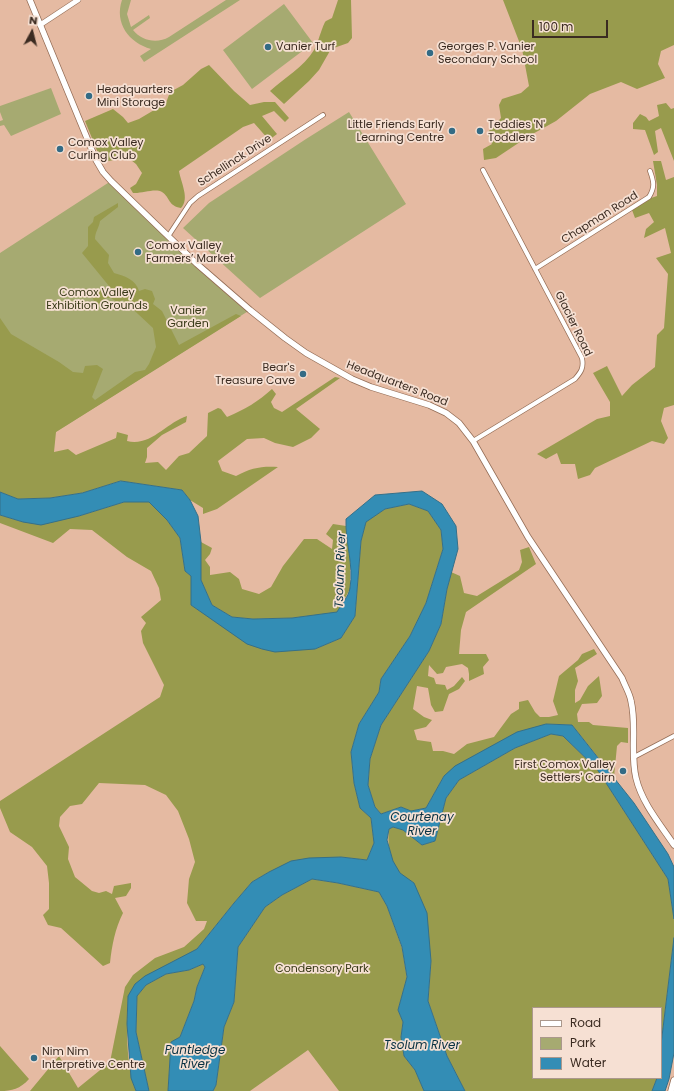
<!DOCTYPE html>
<meta charset="utf-8">
<style>
body{margin:0}
#map{position:relative;width:674px;height:1091px;overflow:hidden;background:#e5baa2;font-family:Poppins,sans-serif}
canvas{display:block}
.legend{position:absolute;left:532px;top:1007px;width:130px;height:72px;box-sizing:border-box;background:#f6e0d3;border:1px solid #ab988c;margin:0;padding:5px 7px;list-style:none;font-size:12px;color:#3b2b21}
.legend li{display:flex;align-items:center;gap:8px;height:20px}
.legend b{width:20px;border:1px solid #ab988c}
.north{position:absolute;left:12px;top:12px;width:40px;height:40px;-webkit-text-stroke:3px #f6e0d3;paint-order:stroke;rotate:7deg;font-size:11px;font-weight:700;line-height:16px;text-align:center;color:#3b2b21}
.north::after{content:'';display:block;margin:auto;width:14px;height:18px;background:#3b2b21;clip-path:polygon(50% 0,100% 100%,50% 72%,0 100%)}
.scale{position:absolute;left:532px;top:20px;width:76px;height:18px;box-sizing:border-box;border:2px solid #3b2b21;border-top:0;padding-left:5px;font-size:12px;line-height:14px;white-space:nowrap;color:#3b2b21;-webkit-text-stroke:3px #f6e0d3;paint-order:stroke}
</style>
<div id="map">
<canvas width="674" height="1091"></canvas>
<ul class="legend">
<li><b style="height:5px;background:#fff"></b>Road</li>
<li><b style="height:11px;background:#a6aa71"></b>Park</li>
<li><b style="height:11px;background:#338db5"></b>Water</li>
</ul>
<div class="north">N</div>
<div class="scale">100 m</div>
</div>
<script>
const context = document.querySelector('canvas').getContext('2d');
context.lineJoin = 'round';
function paint(path, color) { context.fillStyle = color; context.fill(path, 'evenodd'); }
function trace(path, color, width, dash) { context.strokeStyle = color; context.lineWidth = width; context.lineCap = dash ? 'butt' : 'round'; context.setLineDash(dash || []); context.stroke(path); }
function write(font, color, halo, rows, align = 'center') {
  context.font = font + ' Poppins,sans-serif'; context.lineWidth = 3.5; context.setLineDash([]); context.textBaseline = 'middle'; context.strokeStyle = halo; context.fillStyle = color; for (const [text, x, y, turn = 0] of rows) {
    context.save(); context.translate(x, y); context.rotate((+turn || 0) * Math.PI / 180); context.textAlign = isNaN(turn) ? turn : align; if (halo) context.strokeText(text, 0, 0); context.fillText(text, 0, 0); context.restore();
  }
}
const green = new Path2D(`
 M122,0H131L127,14L131,27L149,15L150,18L133,30C142,41 157,44 169,37L226,0H240L144,62L140,56L151,49C129,43 114,23 122,0Z
 M284,4L313,43L252,89L223,50Z
 M51,88L61,114L11,136L4,125L0,126V121L3,120L0,112V106Z
 M349,112L406,204L260,298L183,228L209,203L306,139Z
 M111,181L250,310L0,467V253Z`);
const forest = new Path2D(`
 M338,0H351L352,38L348,43L331,49L319,70L309,81L284,104L270,91C284,78 304,67 314,50C318,44 323,23 326,21C328,20 330,19 332,18Z
 M503,0H674V45L661,51L658,64L665,78L637,89L621,82L590,94L556,121L529,136L496,158L484,160L483,149L492,144L487,133L501,118L499,105L502,99L521,93L529,86L522,49Z
 M209,65L234,91L250,105L264,102H275L289,118L285,122L274,111L262,116L277,134L269,140L254,123L243,127L179,171C181,183 190,199 181,208C168,206 170,197 162,192C155,188 141,194 133,193L130,188L136,184L142,173L136,164L127,157L109,161L100,158L85,121L113,109L123,117L128,123L139,119L166,103L170,92L183,85L201,69Z
 M666,103L671,109L674,108V161L661,128L655,131L658,152L654,155L645,130L633,129V123L640,114L646,117L649,121L659,116L657,105Z
 M653,161H661L666,180L674,177V405L664,408L661,421L668,438L664,444L652,441L595,468L590,475L578,479L575,464H561L557,453L546,459L537,454L597,419L610,416V402L593,373L607,366L622,396L632,385L655,367L657,335L664,328L668,274L656,258L671,253L665,228L644,238L646,229L654,222L649,213L635,218L632,210L648,199L657,196V185Z
 M118,203V207L100,221C99,228 95,232 95,239L109,255L108,263L114,273C125,276 136,280 139,291L145,289L152,291L155,299L153,304L162,311L179,345L236,314L241,316L56,432L54,452L68,449L76,455L116,438L117,432L128,435L127,441C151,447 167,422 187,416L186,422L162,435L147,448V457L145,463L158,462L166,470L179,456L189,453L207,436L208,413L218,408L221,409L227,417C244,410 259,401 272,389L276,394L271,402L274,408L282,412L335,377L340,378L296,409L320,429L311,438L293,447L275,443L264,438L247,439L218,461L222,471L236,476C251,468 261,466 278,467L217,509L203,514V508L190,500L182,490L121,481L82,493L50,498L18,499L0,492V318L11,334L59,362L73,372L83,373L85,366L97,365L103,369L92,397L95,400L135,372L145,370L149,364L156,347L153,328L123,300L117,302L111,298H106L101,306L96,304L92,297L96,291L103,290L109,286L82,253L88,246V227L93,222L94,217Z
 M124,502H149L167,520L180,538L185,571L191,576V605L262,649H315L341,638L355,616L361,541L366,521L385,509L409,504L428,511L441,530L443,549L426,603L410,636L381,679L379,692L359,724L351,752L354,783L360,808L371,818L374,843L367,860L341,857L269,872L252,882L234,903L197,949L128,996C127,1026 125,1063 136,1091H30L59,1056L78,1088L110,1062L125,987L133,975L155,958L184,947L204,929L207,921H196L187,903L189,879L195,862L189,839L178,811L166,795L145,785L99,783L82,804L70,806L60,817L59,826L69,847L68,859L75,877L92,891L99,893L106,891L112,894L114,886L131,883V888L126,896L115,898L123,913C115,929 112,945 110,963L103,966L61,928L48,925L43,915L49,909V883L47,866L32,847L10,832L0,808V801L160,697L164,685L143,643L141,631L146,623L141,617L161,600L159,588L151,571L127,557L92,530L70,529L53,543L0,523V515L23,522L79,516Z
 M333,524L346,526L350,560V589L337,613L292,618L253,619L232,617L212,605L201,580V542L212,548L210,554L205,560L210,567V575L230,572L239,579L242,589L259,594L271,587L283,566L304,539H317L332,549L333,540L326,534Z
 M529,547L536,564L466,612L461,630L459,654H486L489,660L483,667L484,674L469,681V674L468,668L462,664L446,667L443,673L437,674L429,665L428,676L434,678L436,684L445,685L447,690L454,686L462,677L465,681L459,689L449,694L443,711L435,712L431,705L428,688L417,686L413,709L424,717L432,720L426,727L414,730L417,740L431,742L433,751H443L454,754L467,744L494,737L511,714L519,709V702L528,700L535,712L540,717H549L558,715L553,701L559,676L578,660L582,654L594,649L597,654L575,668L578,681L575,690V703L580,700L588,686L599,676L602,696L597,703L582,704L577,714L578,722H589L593,725L628,728V743L621,742L617,746L614,777L572,725L546,724L444,776L426,808L411,811L401,807L381,814L375,807L368,785L370,759L381,725L429,651L441,624L447,589L451,572L460,576L464,593L477,596L519,570L522,562L520,550Z
 M551,734L563,736L597,769L668,879L674,919V938L661,1045V1008H533V1078H657L652,1091H465L447,1056L428,1001L431,961L414,883C410,880 404,878 401,874C390,864 387,843 389,829L393,827L403,830L422,845L435,841L446,798L459,780L515,748Z
 M312,879L338,883L379,892L387,906L402,948L407,978L398,1010L403,1022L401,1037L404,1056L415,1070L424,1091H339L308,1050L250,1091H213L216,1085L224,1027L234,1002L238,947L265,907L282,895Z
 M203,964L205,967L197,987L194,1001L180,1037L171,1043L168,1091H149L136,1032L137,996L146,985L166,974L189,970Z
 M0,1046L29,1079C20,1089 12,1091 0,1091Z`);
const water = new Path2D(`
 M121,481L182,490L190,500L198,516L201,542V580L212,605L232,617L253,619L292,618L337,612C341,605 349,596 350,588C354,565 345,542 346,519L375,495L422,491L442,504L456,526L458,549L447,589L441,624L429,651L381,725L370,759L368,785L375,807L381,814L401,807L411,811L426,808L444,776L455,766L517,732L546,724L572,725L634,803L668,854L674,867V919L668,879L597,769L563,736L551,734L515,748L459,780L446,798L435,841L422,845L403,830L393,827L389,829L387,840L393,861L400,873L414,883L427,913L431,961L428,1001L447,1056L465,1091H424L415,1070L404,1056L401,1037L403,1022L398,1010L407,977L402,947L387,906L379,892L338,883L312,879L282,895L265,907L238,947L234,1002L224,1027L216,1085L213,1091H168L171,1042L180,1037L194,1001L197,987L205,967L203,964L189,970L166,974L146,985L137,996L136,1032L149,1091H136L131,1078L127,1024L128,996L135,984L145,976L197,949L234,903L252,882L269,872L291,861L309,858L341,857L367,860L374,843L371,818L360,808L354,783L351,752L359,724L379,692L381,679L410,636L426,603L443,549L441,530L428,511L409,504L385,509L366,522L361,541L355,616L341,638L315,649L275,652L262,649L247,644L191,605V576L185,571L180,538L167,520L149,502H124L79,516L41,525L23,522L0,515V492L18,499L50,498L82,493Z
 M674,938V1053L669,1079L665,1091H652L657,1078H661V1045Z`);
const minor = new Path2D(`
 M169,235L190,203L198,196L323,115
 M535,269L649,197C655,187 654,182 650,171
 M473,441L575,379C581,372 584,368 582,358L483,170
 M634,757L674,736`);
const tertiary = new Path2D(`
 M40,25L78,0`);
const secondary = new Path2D(`
 M30,0L96,160L103,172L111,181L197,264L250,310L285,338L306,353L352,379L371,387L429,405L446,413L459,423L473,441L528,537L622,678C625,686 630,694 631,701C637,726 630,753 636,778C642,803 660,824 674,845
 M671,1091L674,1080`);
const markers = [
 [268,47,4,"#336b85"],
 [430,53,4,"#336b85"],
 [89,96,4,"#336b85"],
 [452,131,4,"#336b85"],
 [480,131,4,"#336b85"],
 [60,149,4,"#336b85"],
 [138,252,4,"#336b85"],
 [303,374,4,"#336b85"],
 [623,771,4,"#336b85"],
 [34,1058,4,"#336b85"]
];
const poiNames = [
 ["Vanier Turf",276,47],
 ["Georges P. Vanier",438,47],
 ["Secondary School",438,60],
 ["Headquarters",97,90],
 ["Mini Storage",97,103],
 ["Little Friends Early",444,125,"right"],
 ["Learning Centre",444,138,"right"],
 ["Teddies 'N'",488,125],
 ["Toddlers",488,138],
 ["Comox Valley",68,143],
 ["Curling Club",68,156],
 ["Comox Valley",146,246],
 ["Farmers’ Market",146,259],
 ["Bear's",295,368,"right"],
 ["Treasure Cave",295,381,"right"],
 ["First Comox Valley",615,765,"right"],
 ["Settlers' Cairn",615,778,"right"],
 ["Nim Nim",42,1052],
 ["Interpretive Centre",42,1065]
];
const streetNames = [
 ["Schellinck Drive",235,161,-33],
 ["Chapman Road",600,218,-32],
 ["Glacier Road",573,324,64],
 ["Headquarters Road",397,384,21]
];
const parkNames = [
 ["Comox Valley",97,293],
 ["Exhibition Grounds",97,306],
 ["Vanier",188,311],
 ["Garden",188,324],
 ["Condensory Park",322,969]
];
const waterNames = [
 ["Tsolum River",341,570,-88],
 ["Courtenay",422,818],
 ["River",422,832],
 ["Tsolum River",422,1046],
 ["Puntledge",195,1051],
 ["River",195,1065]
];
paint(green, '#a6aa71');
paint(forest, '#989b4d');
paint(water, '#338db5');
trace(water, '#357089', 1);
trace(minor, '#946d56', 5.5);
trace(tertiary, '#946d56', 6);
trace(secondary, '#946d56', 7);
trace(minor, '#fff', 4);
trace(tertiary, '#fff', 5);
trace(secondary, '#fff', 5.5);
for (const [x, y, r, color] of markers) { const dot = new Path2D(); dot.arc(x, y, r, 0, 2 * Math.PI); context.fillStyle = color; context.fill(dot); trace(dot, '#f6e0d3', 1.5); }
write('11px', '#3b2b21', '#f6e0d3', poiNames, 'left');
write('11px', '#3b2b21', '#f6e0d3', streetNames);
write('11px', '#383917', '#f6e0d3', parkNames);
write('italic 12px', '#093243', '#f6e0d3', waterNames);
</script>
